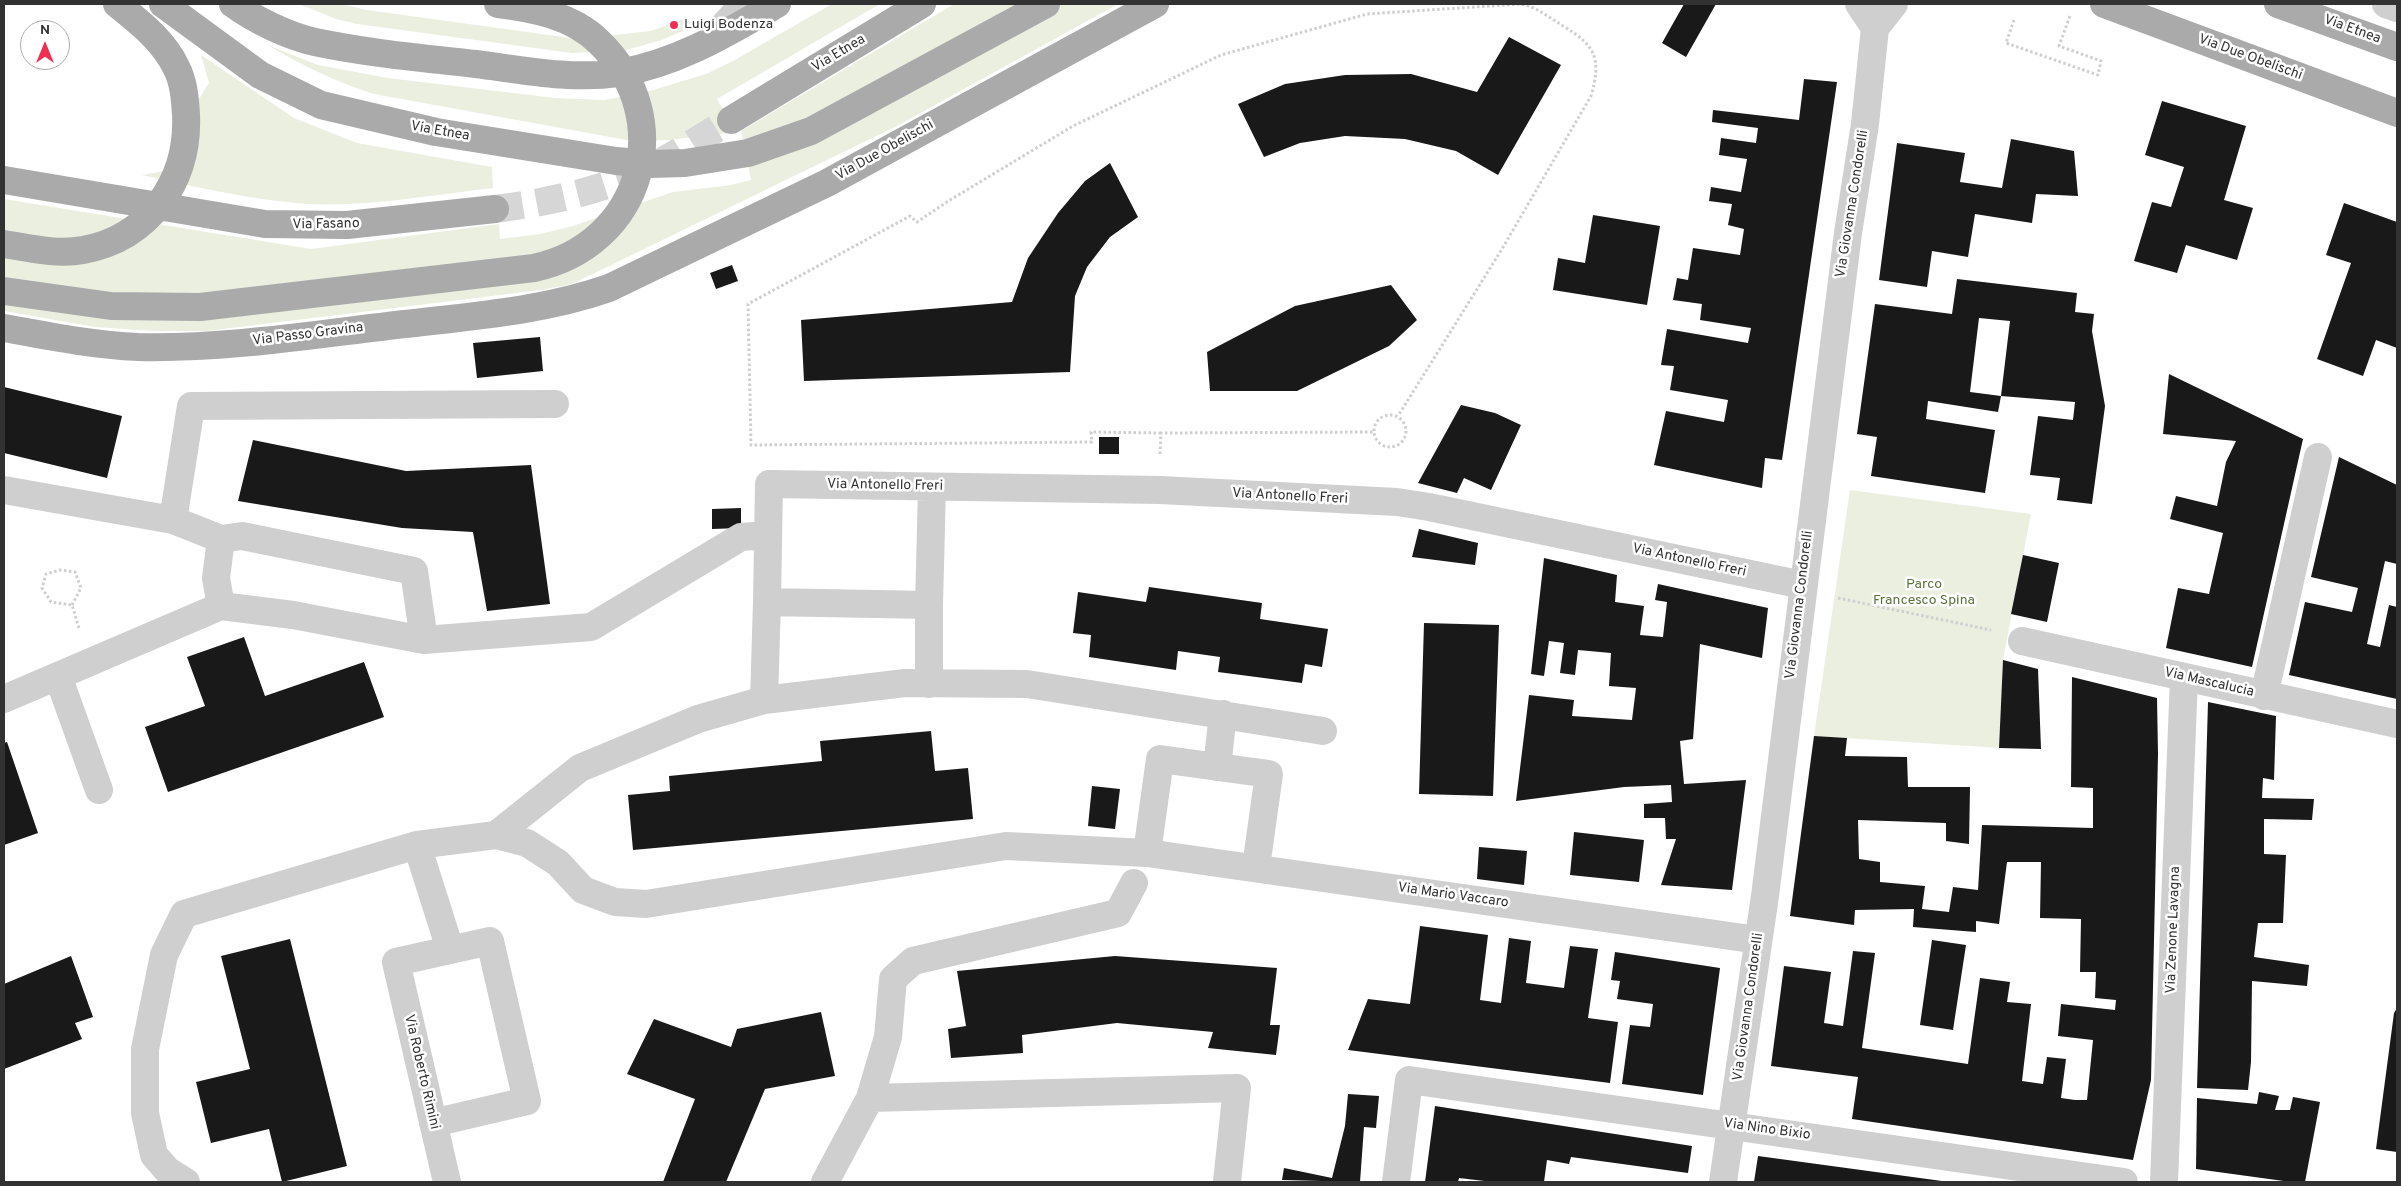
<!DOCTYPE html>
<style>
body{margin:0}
#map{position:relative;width:2401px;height:1186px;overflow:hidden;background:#fff;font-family:Overpass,sans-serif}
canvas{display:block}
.frame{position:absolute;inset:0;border:5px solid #323232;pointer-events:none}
.north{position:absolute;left:20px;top:20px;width:50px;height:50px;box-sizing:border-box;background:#fff;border:1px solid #adadad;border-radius:50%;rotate:0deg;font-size:14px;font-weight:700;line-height:20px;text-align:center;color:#323232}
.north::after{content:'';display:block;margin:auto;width:18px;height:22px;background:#ef2e52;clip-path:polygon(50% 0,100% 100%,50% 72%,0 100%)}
</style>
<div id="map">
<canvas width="2401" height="1186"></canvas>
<div class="frame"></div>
<div class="north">N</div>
</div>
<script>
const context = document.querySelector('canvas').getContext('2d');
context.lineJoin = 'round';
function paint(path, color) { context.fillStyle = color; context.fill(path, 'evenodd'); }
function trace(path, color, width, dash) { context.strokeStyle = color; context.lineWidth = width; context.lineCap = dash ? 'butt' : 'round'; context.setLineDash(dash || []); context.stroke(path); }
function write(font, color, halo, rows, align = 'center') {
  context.font = font + ' Overpass,sans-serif'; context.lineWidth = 5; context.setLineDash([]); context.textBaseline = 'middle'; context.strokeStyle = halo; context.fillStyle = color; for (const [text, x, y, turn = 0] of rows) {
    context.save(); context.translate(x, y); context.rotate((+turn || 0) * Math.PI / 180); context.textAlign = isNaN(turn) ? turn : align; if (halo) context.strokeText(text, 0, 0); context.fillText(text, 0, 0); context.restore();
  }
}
const green = new Path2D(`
 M299,4H340L367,10L578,39L651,31L684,19L692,22L689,28L662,40L626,50L572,53L357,24L336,19Z
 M832,4H880L717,99L736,132L669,140L632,141L374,94C335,82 302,65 267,45L318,65L388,78L555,98L604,100L643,93L706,74L733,61Z
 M954,4H1118L897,126L572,284L541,290L207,331H155L95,327L4,311V199L311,249L499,224L500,239L540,234L573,226L673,192L731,185L751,180L741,131Z
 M201,55L294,118L357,143L492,167L493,188C432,195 368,207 307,204C251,200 197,187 142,175L175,169L197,102L209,83Z
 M1850,490L2031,514L2003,660L1999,748L1814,736Z`);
const building = new Path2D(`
 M1684,4H1716L1686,57L1662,43Z
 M1509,37L1561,65L1498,175L1456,151L1405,139L1345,136L1300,143L1264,157L1238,104L1285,84L1345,75L1411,74L1477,92Z
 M1804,79L1837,82L1782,460L1765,458L1762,488L1654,465L1666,411L1724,422L1728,400L1670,390L1674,366L1661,365L1667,329L1748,343L1751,328L1700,320L1702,304L1673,300L1677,278L1688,280L1693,248L1740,255L1744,229L1728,225L1732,204L1709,201L1711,187L1741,192L1747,159L1719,155L1721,138L1756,143L1758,128L1712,122L1713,110L1799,120Z
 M2162,101L2246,126L2224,200L2253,208L2237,260L2186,245L2177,273L2134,261L2152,202L2171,207L2184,167L2145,155Z
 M2011,139L2074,151L2078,196L2036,194L2032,223L1975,214L1968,257L1932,251L1927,287L1879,280L1897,143L1965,153L1960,182L2002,188Z
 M1110,163L1138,217L1110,237L1087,267L1075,296L1070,372L804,381L801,320L1012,302L1028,258L1058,213L1085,181Z
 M2344,203L2397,222V348L2376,340L2363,376L2317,359L2351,263L2326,255Z
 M1593,215L1660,226L1647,305L1553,290L1558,258L1585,263Z
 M732,265L738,281L716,289L710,273Z
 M1957,279L2077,293L2075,312L2094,314L2092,331L2105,406L2092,504L2057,500L2060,478L2030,475L2038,416L2073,420L2075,402L2001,396L1998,412L1928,401L1926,419L1995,430L1985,493L1871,476L1877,437L1857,434L1875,304L1952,314ZM1979,318L2010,321L2001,396L1970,392Z
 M1391,285L1417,320L1389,346L1297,391H1210L1207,352L1295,306Z
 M540,337L543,371L477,378L473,343Z
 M2169,374L2303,439L2252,667L2166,648L2178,588L2209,594L2223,533L2170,519L2176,496L2217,506L2226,462L2236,441L2163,434Z
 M4,387L122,416L107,478L4,453Z
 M1461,405L1495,413L1521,425L1491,490L1464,478L1457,493L1418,483Z
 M1099,437H1119V454H1099Z
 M253,440L406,471L531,465L550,604L487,611L473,532L402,528L238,501Z
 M2339,457L2397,485V564L2385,561L2367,644L2380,647L2389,605L2397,607V699L2289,675L2305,602L2352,612L2358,588L2311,577Z
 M741,508V528L712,529V509Z
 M1419,529L1478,543L1475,565L1412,557Z
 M2023,555L2059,563L2047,622L2011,614Z
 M1544,558L1617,575L1615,602L1644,606L1640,635L1663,637L1667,602L1655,600L1658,584L1768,608L1762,658L1700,644L1693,739L1680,741L1684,784L1746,780L1732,890L1661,885L1676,839H1666L1665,818H1644V804L1672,802L1671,785L1624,787L1516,801L1529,695L1574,700L1572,716L1632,720L1636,688L1609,686L1611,653L1578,650L1575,675L1560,673L1564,643L1549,641L1544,676L1531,674Z
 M1149,587L1262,603L1260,619L1328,629L1322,667L1305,664L1302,683L1218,672L1220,657L1178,651L1176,670L1089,657L1091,635L1073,633L1078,592L1146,602Z
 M1424,623L1499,625L1493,796L1419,794Z
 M244,637L265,696L364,662L384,717L168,792L145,727L205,706L187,657Z
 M2003,660L2038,669L2041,749L1999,748Z
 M2072,677L2157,698L2158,754L2151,1080L2133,1160L1852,1119L1858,1077L1771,1066L1784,966L1831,972L1824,1023L1843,1026L1853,951L1875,953L1862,1048L1968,1064L1980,978L2010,982L2007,1002L2031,1004L2022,1081L2043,1084L2047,1057L2066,1059L2061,1098L2075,1100H2087L2093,1040L2058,1036L2061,1004L2115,1010L2116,1000L2095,998L2096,972H2080L2081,919L2040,918L2041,862H2007L1999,924L1976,921V932L1913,927L1914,909L1855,910L1854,925L1790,916L1814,736L1847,738L1845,756L1907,757L1908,787H1970L1969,844L1946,841V823L1858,820L1859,859L1880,862V882L1925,886L1922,909L1949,912L1953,887L1978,890L1982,825L2093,828V788L2071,787Z
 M2208,702L2276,716L2274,780L2263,778L2262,798L2314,799L2312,820L2264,819V854L2286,855L2283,923H2258L2254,957L2309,965L2307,986L2252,981L2251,1062L2248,1090L2197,1088Z
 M931,731L935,771L968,768L973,819L633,850L628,795L670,791L669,776L822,761L820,741Z
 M7,742L38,833L4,845V743Z
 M1092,786L1120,789L1115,829L1088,826Z
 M1574,832L1644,840L1639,882L1570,875Z
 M1479,847L1527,851L1524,885L1477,879Z
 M1420,926L1488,935L1480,1000L1501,1003L1509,938L1531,941L1526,983L1564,988L1570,946L1598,949L1588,1018L1618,1022L1610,1083L1348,1050L1368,999L1410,1004Z
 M290,939L347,1166L282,1182L269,1129L211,1143L196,1082L250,1069L221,956Z
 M1932,940L1966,945L1953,1030L1920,1025Z
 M1615,952L1720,968L1703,1095L1622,1084L1630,1025L1650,1027L1653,1004L1617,999L1620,981L1611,980Z
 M71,956L93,1017L75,1023L82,1039L4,1069V984Z
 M1115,956L1277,968L1270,1025H1280L1276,1055L1208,1048L1213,1032L1117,1023L1022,1035L1023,1053L951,1058L948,1029L966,1026L957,971Z
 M2397,1008V1152L2376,1149L2394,1013Z
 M821,1012L835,1076L765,1089L726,1182H663L695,1099L627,1074L654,1019L731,1047L737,1029Z
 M2259,1092L2279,1096L2275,1110H2290L2293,1097L2320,1102L2305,1182H2291L2196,1169L2197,1098L2257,1104Z
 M1348,1094L1379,1096L1376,1128L1364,1127L1360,1182L1282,1180L1284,1168L1332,1178L1345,1126Z
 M1435,1106L1692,1146L1688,1173L1571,1157L1569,1164L1547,1160L1544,1182H1493L1459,1178L1458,1182H1425Z
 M1758,1156L1942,1181V1182H1754Z`);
const majorTunnel = new Path2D(`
 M495,209C543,203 590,193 635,175C668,161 699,138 731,120`);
const path = new Path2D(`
 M2014,20L2006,43L2098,75L2101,61L2059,46L2070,16
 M1374 431a16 16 0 1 1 32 0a16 16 0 1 1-32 0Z
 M1161,433L1091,432L1092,442L751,445L748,304L910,216L917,222L950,200L1073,126L1221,55L1367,14L1521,4L1529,6C1541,11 1552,19 1563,26C1595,45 1602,58 1591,96L1502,249L1398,416
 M1160,454L1161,433L1374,432
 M1838,598L1991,630
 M72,605L81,588L75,572L60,570L46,574L42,588L51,602L72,605L79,628`);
const minor = new Path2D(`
 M1859,4L1875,28
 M2386,4L2397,8
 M1875,28L1894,4
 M713,37L744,4
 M932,488L929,605L767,602L769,484L1160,490L1397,502L1429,507L1803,585
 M4,490L173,520L221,539
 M173,520L191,406L555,404
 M424,640L414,571L242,536L221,539L216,578L221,606L293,615L424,640L591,627L741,537L768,535
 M2022,641L2397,724
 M58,676L99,790
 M929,684V605
 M2264,696L2318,457
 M4,699L221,606
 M764,700L767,602
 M1217,767L1223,714
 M496,835L580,768L698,719L764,700L905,683L1027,684L1323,731
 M417,845L450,949
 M1147,853L1160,759L1269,774L1256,867
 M870,1098L1237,1088L1227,1182
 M433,1123L527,1101L490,941L396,962L447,1182
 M186,1182L167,1170L154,1155L145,1113V1049L164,955L184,914L417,845L496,835L527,843L558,863L583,890L615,902L646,904L1006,846L1147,853L1758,940
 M825,1182L870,1098L888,1037L893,979L913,961L1118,913L1134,883
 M1396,1182L1409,1080L2124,1182
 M1723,1182L1765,896L1848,233L1865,124L1875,28
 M2164,1182L2184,677`);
const major = new Path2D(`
 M163,4L260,75L321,105L436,132L616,161L650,164L685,163L748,153L811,131L1046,4
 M233,4C255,20 288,36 315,42C367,53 422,58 476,64C523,70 572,80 619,73C678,63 727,33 777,4
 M2104,4L2397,113
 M2278,4L2397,47
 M731,120L922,4
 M4,180L265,224L347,225L495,209
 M4,244C29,248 57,255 83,250C149,238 189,181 186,115C185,99 184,82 176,67C163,40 139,22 117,4
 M4,291L111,306L200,307L534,268C642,245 679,119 599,42C573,16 533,8 498,4
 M4,328C48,336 93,345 138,347C228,349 317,334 405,324C474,316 543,311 609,288L827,183L1155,4`);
const markers = [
 [674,25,5,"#ef2e52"]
];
const poiNames = [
 ["Luigi Bodenza",684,25]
];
const streetNames = [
 ["Via Etnea",2352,30,20],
 ["Via Etnea",839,54,-31],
 ["Via Due Obelischi",2250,58,20],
 ["Via Etnea",440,132,10],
 ["Via Due Obelischi",885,151,-29],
 ["Via Giovanna Condorelli",1853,204,-81],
 ["Via Fasano",326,225,-1],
 ["Via Passo Gravina",308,335,-7],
 ["Via Antonello Freri",885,486,1],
 ["Via Antonello Freri",1290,497,3],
 ["Via Antonello Freri",1689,561,12],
 ["Via Giovanna Condorelli",1800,605,-83],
 ["Via Mascalucia",2209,683,13],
 ["Via Mario Vaccaro",1453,896,8],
 ["Via Zenone Lavagna",2174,930,-88],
 ["Via Giovanna Condorelli",1749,1007,-82],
 ["Via Roberto Rimini",421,1072,77],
 ["Via Nino Bixio",1767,1130,8]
];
const parkNames = [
 ["Parco",1924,585],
 ["Francesco Spina",1924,601]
];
paint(green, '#eaefe0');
paint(building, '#191919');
trace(majorTunnel, '#d6d6d6', 28, [28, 14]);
trace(path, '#cfcfcf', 3, [2.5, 2.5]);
trace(minor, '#cfcfcf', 28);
trace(major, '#aaa', 28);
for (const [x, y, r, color] of markers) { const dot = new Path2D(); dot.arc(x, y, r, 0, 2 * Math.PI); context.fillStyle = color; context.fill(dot); trace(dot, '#fff', 2); }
write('14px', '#323232', '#fff', poiNames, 'left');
write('14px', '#323232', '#fff', streetNames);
write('14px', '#5b723c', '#fff', parkNames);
</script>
